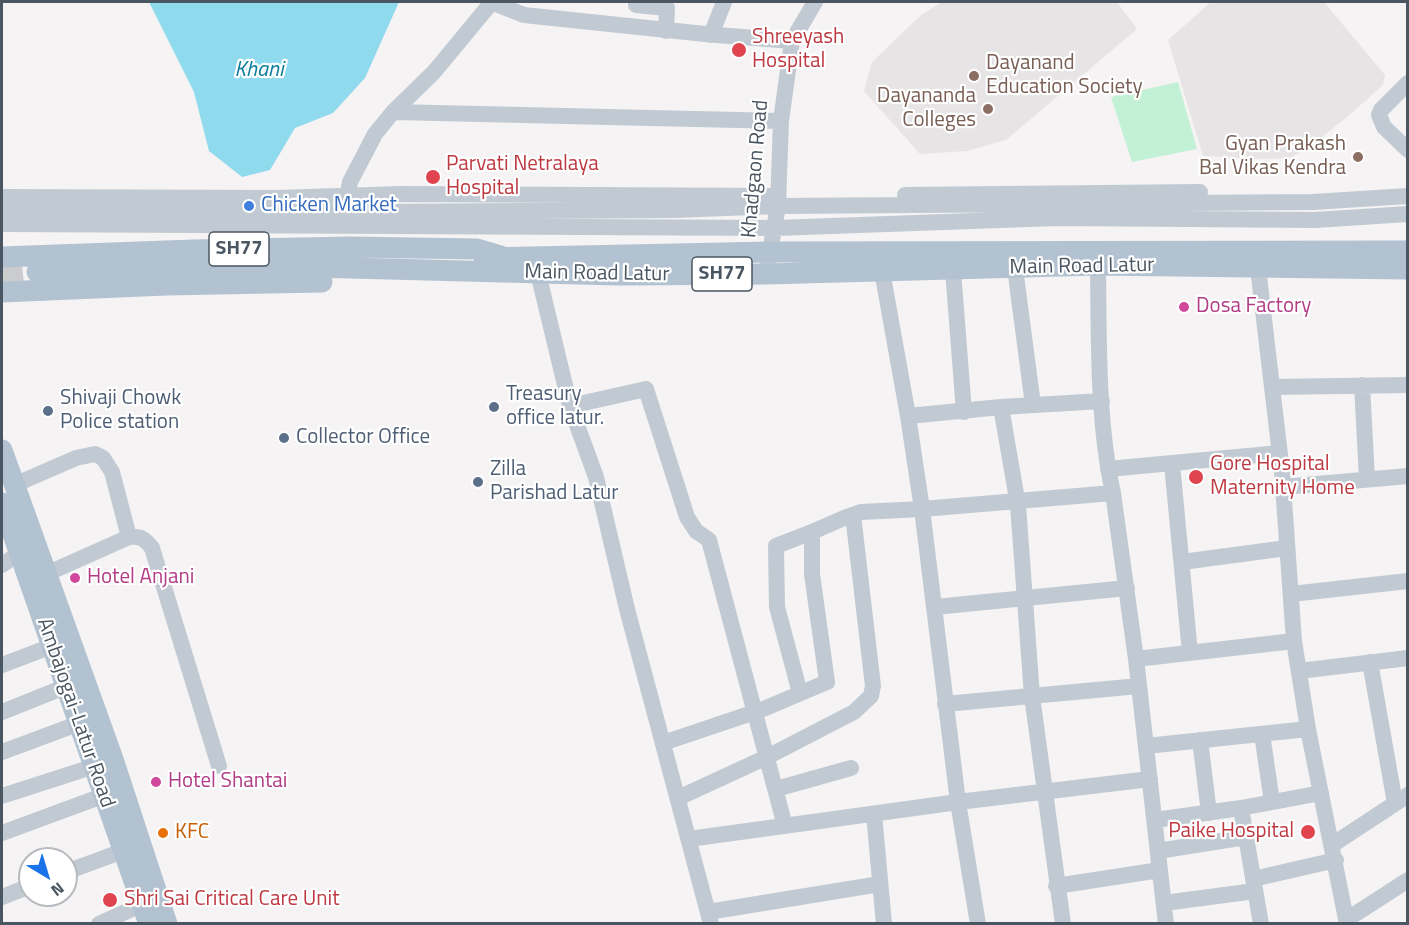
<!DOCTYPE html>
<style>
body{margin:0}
#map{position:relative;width:1409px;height:925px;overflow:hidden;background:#f5f3f3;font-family:"Titillium Web",sans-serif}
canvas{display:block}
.frame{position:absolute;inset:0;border:3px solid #4a5661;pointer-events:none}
.north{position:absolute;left:18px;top:847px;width:60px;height:60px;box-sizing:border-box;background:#fff;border:2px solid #b7bbc0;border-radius:50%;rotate:142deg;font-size:16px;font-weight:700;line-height:24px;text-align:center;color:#4a5661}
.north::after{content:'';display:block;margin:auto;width:21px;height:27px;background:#1a73e8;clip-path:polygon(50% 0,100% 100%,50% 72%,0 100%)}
</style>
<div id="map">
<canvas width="1409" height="925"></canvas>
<div class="frame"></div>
<div class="north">N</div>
</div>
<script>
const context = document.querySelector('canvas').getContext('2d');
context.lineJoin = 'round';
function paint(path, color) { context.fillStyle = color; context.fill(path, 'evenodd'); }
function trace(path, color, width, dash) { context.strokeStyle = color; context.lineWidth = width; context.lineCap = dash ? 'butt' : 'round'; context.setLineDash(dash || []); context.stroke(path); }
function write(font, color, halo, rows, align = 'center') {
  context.font = font + ' "Titillium Web",sans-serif'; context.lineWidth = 4.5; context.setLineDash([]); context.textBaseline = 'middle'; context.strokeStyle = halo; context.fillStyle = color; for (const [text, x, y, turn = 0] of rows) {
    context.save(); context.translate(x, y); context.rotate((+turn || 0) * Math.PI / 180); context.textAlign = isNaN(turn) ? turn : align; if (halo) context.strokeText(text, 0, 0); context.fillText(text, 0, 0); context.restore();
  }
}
const education = new Path2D(`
 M942,2H1117L1137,29L1006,140L967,151L920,154L864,91L872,62L921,15Z
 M1211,2H1324L1385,75L1383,85L1346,118L1305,150L1290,158L1261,159L1203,156L1168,40Z`);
const green = new Path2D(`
 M1178,82L1197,149L1132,162L1111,97Z`);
const water = new Path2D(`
 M149,2H399L365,78L333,113L295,128L270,170L242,177L209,151L194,92Z`);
const majorTunnel = new Path2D(`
 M2,276L37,272`);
const minor = new Path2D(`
 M491,2L524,15L705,34L792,41
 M636,5L667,8L666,31
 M711,35L724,2
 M1408,83L1381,110L1379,115L1384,127L1408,150
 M393,112L781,121
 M905,195L1200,192
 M2,197L277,198L401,194L775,196
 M345,208L350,182L375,134L393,112L434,72L492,2
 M2,209L231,213L675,210L778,206L1313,202L1408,196
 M2,224L775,228L1057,218L1315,220L1408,214
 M768,263L778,206L781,121L792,41L815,2
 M1098,265C1099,339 1097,420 1113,493L1136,659L1166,924
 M1015,268L1033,405
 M1258,268L1282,472L1294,641L1308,729L1347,924
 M953,270L964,412
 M882,271L908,416L922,509L958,802L978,924
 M538,273L570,406L596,477L627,609L711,924
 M1362,385L1367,479
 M1273,387L1408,385
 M570,406L646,389L687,517L696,531L709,540L785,826
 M1001,407L1018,505L1032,696L1063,924
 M908,416L1001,407L1102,401
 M1172,464L1190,653
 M1108,469L1280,453
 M14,485L76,458L95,454L103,458L112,472L129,537
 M1283,487L1408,476
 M1182,562L1287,548
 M2,565L28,547
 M46,574L129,537C141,536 145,539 152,548L219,766
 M1291,594L1408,581
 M935,607L1127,588
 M1136,659L1294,641
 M1370,662L1395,803
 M2,665L52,646
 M1299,671L1408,658
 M800,693L777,607L776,546L812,532
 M945,704L1139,686
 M2,712L67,686
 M1262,734L1272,802
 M1200,740L1209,813
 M663,743L761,710L827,682L812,574V532L844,518L861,512L922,509L1113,493
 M1146,746L1308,729
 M2,752L80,723
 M776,789L851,768
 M2,796L95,766
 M678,798L767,757L854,712L871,696L873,686L853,515
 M1241,808L1261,924
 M874,814L884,924
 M1155,820L1241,808L1321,793
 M2,833L105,795
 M689,839L958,802L1150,779
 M1332,845L1408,795
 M1158,851L1246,837
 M66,872L123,851
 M1253,879L1336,860
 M1056,886L1160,870
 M2,897L30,886
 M1164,903L1255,891
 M708,912L880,884
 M1346,920L1408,880
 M99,924L143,904`);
const major = new Path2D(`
 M2,257L193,250L351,247L477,249L501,256
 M484,258L770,252L1408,251
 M37,272L311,267L618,275L767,274L1098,265L1408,269
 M2,292L166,285L322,282
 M2,450L113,759L167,924
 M2,503L149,924`);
const markers = [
 [739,50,8,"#e0444e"],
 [974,76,6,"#8d6e63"],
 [988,109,6,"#8d6e63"],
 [1358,157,6,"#8d6e63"],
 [433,177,8,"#e0444e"],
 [249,206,6,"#3f7fe0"],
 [1184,307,6,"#d1479c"],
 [494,407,6,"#5c6f8a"],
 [48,411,6,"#5c6f8a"],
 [284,438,6,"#5c6f8a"],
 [1196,477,8,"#e0444e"],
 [478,482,6,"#5c6f8a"],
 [75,578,6,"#d1479c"],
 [156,782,6,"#d1479c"],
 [1308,832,8,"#e0444e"],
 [163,833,6,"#e8710a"],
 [110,900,8,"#e0444e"]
];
const shields = [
 [239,249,60],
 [722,274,60]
];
const shieldNames = [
 ["SH77",239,249],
 ["SH77",722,274]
];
const healthNames = [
 ["Shreeyash",752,38],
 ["Hospital",752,62],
 ["Parvati Netralaya",446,165],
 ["Hospital",446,189],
 ["Gore Hospital",1210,465],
 ["Maternity Home",1210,489],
 ["Paike Hospital",1294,832,"right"],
 ["Shri Sai Critical Care Unit",124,900]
];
const educationNames = [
 ["Dayanand",986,64,"left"],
 ["Education Society",986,88,"left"],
 ["Dayananda",976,97],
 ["Colleges",976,121],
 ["Gyan Prakash",1346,145],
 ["Bal Vikas Kendra",1346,169]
];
const streetNames = [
 ["Khadgaon Road",756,169,-85],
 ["Main Road Latur",1082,267,-1],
 ["Main Road Latur",597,274,1],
 ["Ambajogai-Latur Road",75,713,71]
];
const shopNames = [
 ["Chicken Market",261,206]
];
const hotelNames = [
 ["Dosa Factory",1196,307],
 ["Hotel Anjani",87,578],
 ["Hotel Shantai",168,782]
];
const serviceNames = [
 ["Treasury",506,395],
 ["office latur.",506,419],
 ["Shivaji Chowk",60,399],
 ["Police station",60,423],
 ["Collector Office",296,438],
 ["Zilla",490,470],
 ["Parishad Latur",490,494]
];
const foodNames = [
 ["KFC",175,833]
];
const waterNames = [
 ["Khani",259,71]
];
paint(education, '#e6e4e5');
paint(green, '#c3f1d5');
paint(water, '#90daee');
trace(majorTunnel, '#caccce', 21, [21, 10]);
trace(minor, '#c1cad2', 16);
trace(major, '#b3c2d1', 21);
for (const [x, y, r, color] of markers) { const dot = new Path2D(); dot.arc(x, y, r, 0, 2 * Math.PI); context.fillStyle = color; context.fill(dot); trace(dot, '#fff', 2); }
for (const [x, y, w] of shields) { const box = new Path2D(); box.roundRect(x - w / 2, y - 17, w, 34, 4.5); context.fillStyle = '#fff'; context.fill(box); trace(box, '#4a5661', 1.5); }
write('bold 20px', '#4a5661', null, shieldNames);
write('21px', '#be3a42', '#fff', healthNames, 'left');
write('21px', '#785e54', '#fff', educationNames, 'right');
write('21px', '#4a5661', '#fff', streetNames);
write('21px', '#366cbe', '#fff', shopNames, 'left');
write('21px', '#b23c85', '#fff', hotelNames, 'left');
write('21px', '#4e5e75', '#fff', serviceNames, 'left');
write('21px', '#c56008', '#fff', foodNames, 'left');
write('italic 22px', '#0c7c9b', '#fff', waterNames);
</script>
